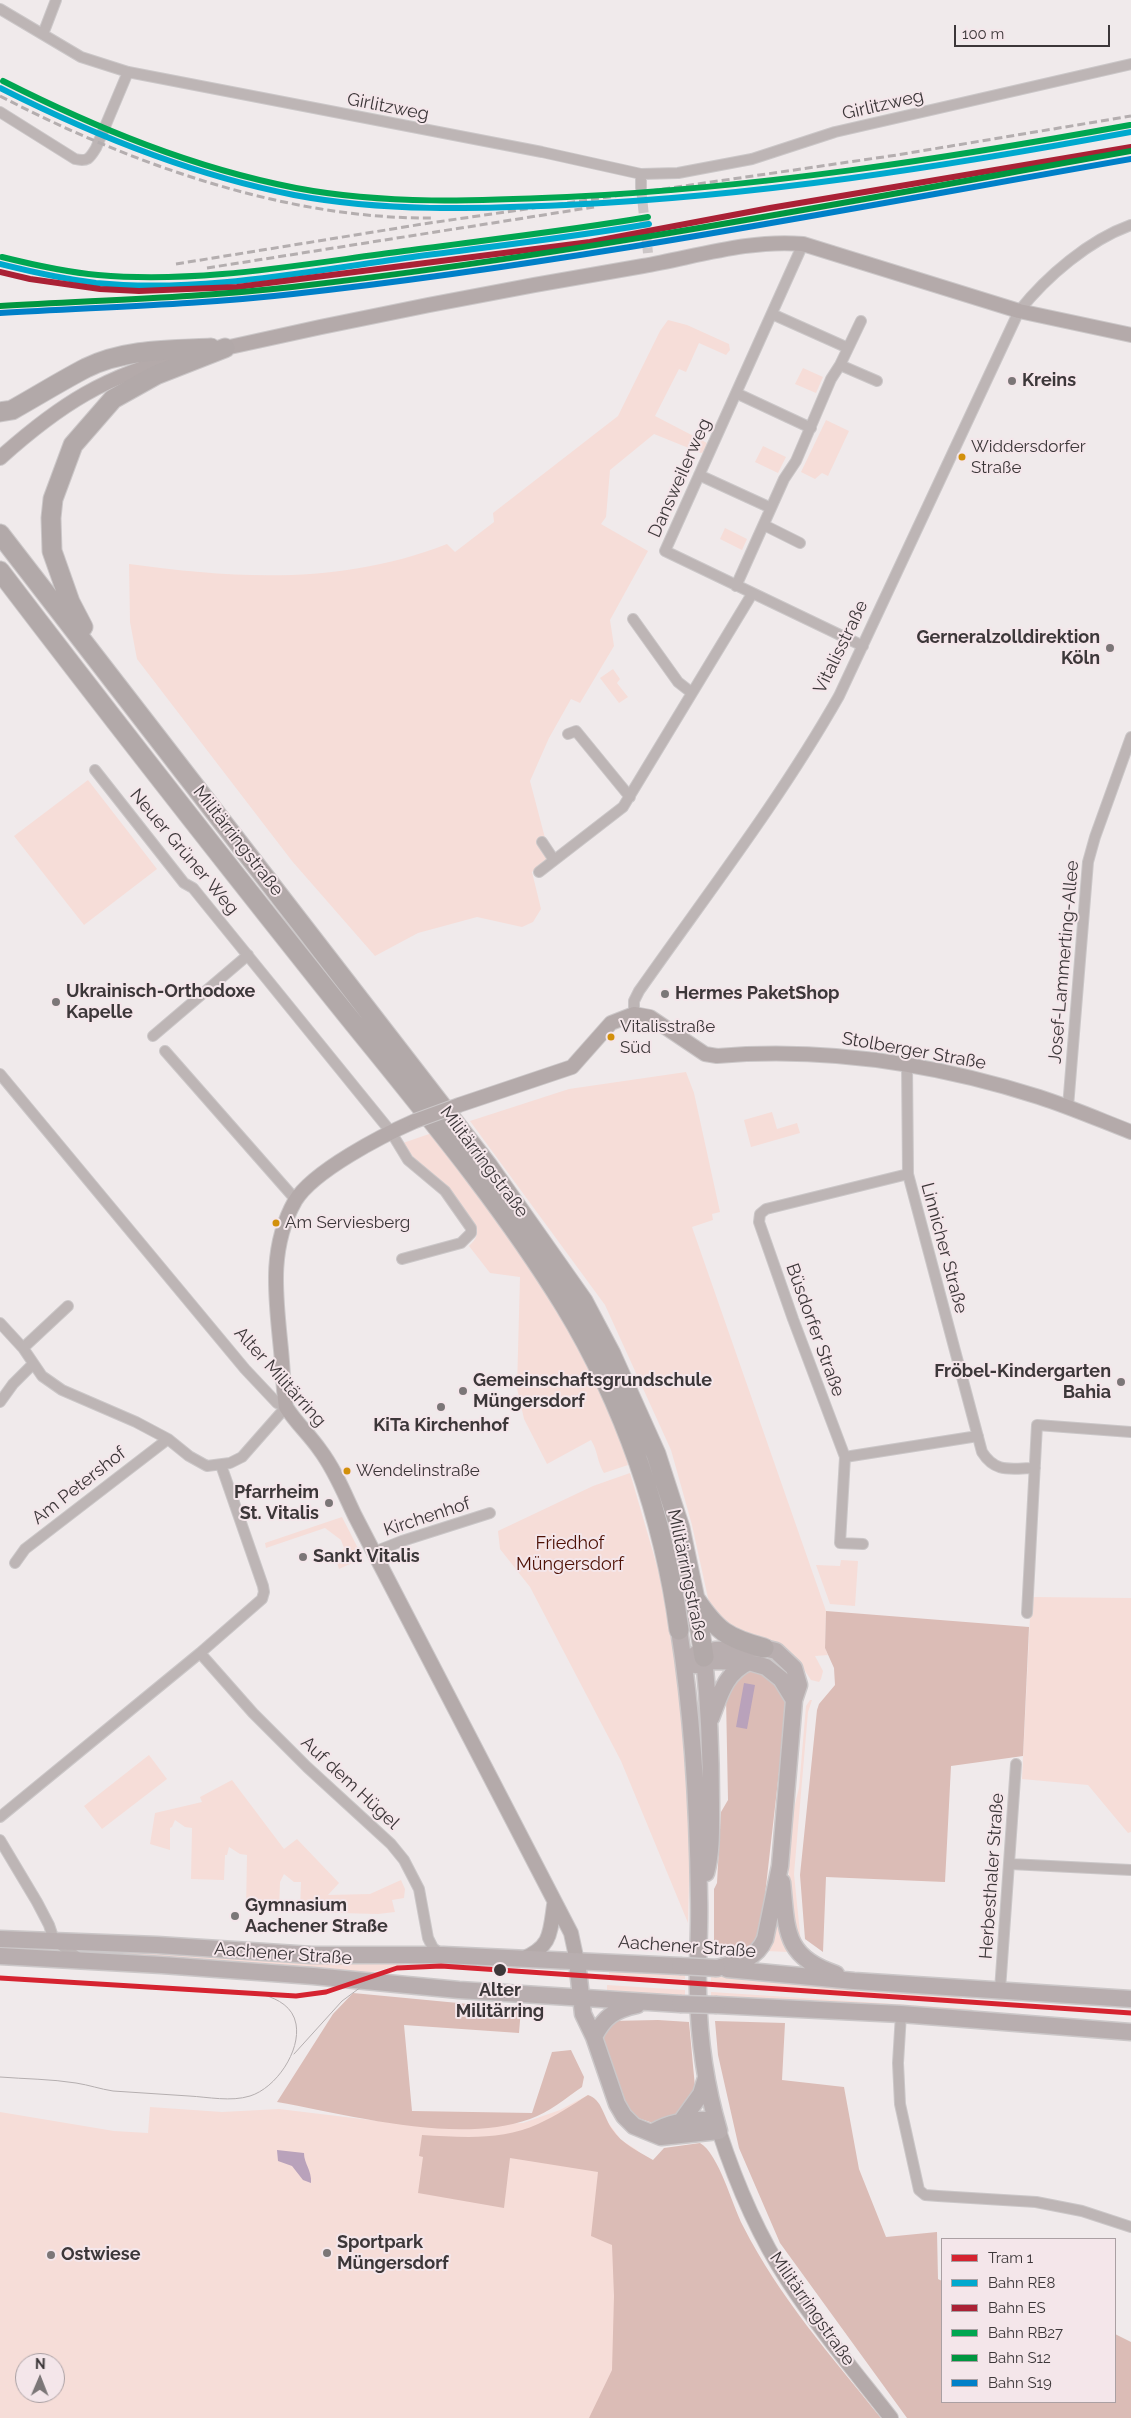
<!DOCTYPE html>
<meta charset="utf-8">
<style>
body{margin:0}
#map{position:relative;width:1131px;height:2418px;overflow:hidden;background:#f0eaeb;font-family:Raleway,sans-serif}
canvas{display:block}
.legend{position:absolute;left:941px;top:2238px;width:175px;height:165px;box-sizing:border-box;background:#f4e6ea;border:1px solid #aaa0a3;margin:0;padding:6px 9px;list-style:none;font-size:15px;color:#3c3739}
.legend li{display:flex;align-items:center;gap:10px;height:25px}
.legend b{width:25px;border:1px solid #aaa0a3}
.north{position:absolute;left:15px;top:2353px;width:50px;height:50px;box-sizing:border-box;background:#f4e6ea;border:1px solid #aaa0a3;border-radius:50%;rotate:1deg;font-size:14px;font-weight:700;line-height:20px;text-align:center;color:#3c3739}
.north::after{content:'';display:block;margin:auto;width:18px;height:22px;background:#7b7677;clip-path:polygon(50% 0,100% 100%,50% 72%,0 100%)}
.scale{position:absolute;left:954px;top:25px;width:156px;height:22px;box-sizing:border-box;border:2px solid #3c3739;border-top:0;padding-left:6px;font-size:15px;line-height:18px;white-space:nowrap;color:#3c3739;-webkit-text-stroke:4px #f4e6ea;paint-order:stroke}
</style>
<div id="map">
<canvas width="1131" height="2418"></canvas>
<ul class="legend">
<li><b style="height:6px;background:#d52330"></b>Tram 1</li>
<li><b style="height:6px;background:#00a9ce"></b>Bahn RE8</li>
<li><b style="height:6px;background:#aa2135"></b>Bahn ES</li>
<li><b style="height:6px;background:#00a651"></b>Bahn RB27</li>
<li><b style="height:6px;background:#009640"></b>Bahn S12</li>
<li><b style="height:6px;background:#0080c8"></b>Bahn S19</li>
</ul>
<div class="north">N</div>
<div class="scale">100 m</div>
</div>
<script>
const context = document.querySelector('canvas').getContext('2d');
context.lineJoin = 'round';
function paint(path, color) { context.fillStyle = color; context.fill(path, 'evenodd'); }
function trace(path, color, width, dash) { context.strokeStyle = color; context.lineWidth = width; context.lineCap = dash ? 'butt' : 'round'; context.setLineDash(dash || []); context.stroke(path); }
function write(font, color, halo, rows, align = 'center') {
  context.font = font + ' Raleway,sans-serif'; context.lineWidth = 4; context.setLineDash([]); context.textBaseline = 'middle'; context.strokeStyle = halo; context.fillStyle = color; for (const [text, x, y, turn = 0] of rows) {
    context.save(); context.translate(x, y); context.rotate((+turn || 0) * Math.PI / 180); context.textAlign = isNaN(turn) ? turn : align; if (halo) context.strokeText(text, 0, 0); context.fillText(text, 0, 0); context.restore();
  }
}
const green = new Path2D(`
 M668,320L687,325L729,344L730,350L726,355L699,343L686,372L679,369L655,416L707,443L705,452L701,453L654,434L610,470L606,517L601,524L648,551L610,620L614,646L580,703L571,699L549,738L530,781L545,838L537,843L546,856V860L532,872L541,909L533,922L522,927L477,917L418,933L375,956L292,861L137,659L130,622L129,564C239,579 342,585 447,544L455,552L494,522L493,513L618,416L660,331Z
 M803,368L823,377L816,393L795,384Z
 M826,420L849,431L828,476L822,473L815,479L801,472Z
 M763,446L786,457L778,473L755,462Z
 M725,528L747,539L742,550L720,539Z
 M613,669L620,679L617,683L628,697L619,703L600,678Z
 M88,780L157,869L84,925L14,836Z
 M686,1072L694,1093L720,1212L712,1214L713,1220L692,1227L826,1611L825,1648L828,1655L815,1656L823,1671L821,1679L819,1682L811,1680L795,1656L782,1645L726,1628L710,1607L692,1525L671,1450L605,1305L470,1121L569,1089Z
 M772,1112L777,1129L797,1123L800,1133L751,1147L744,1120Z
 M432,1133L522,1254L560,1314L596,1384L624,1447L628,1465L604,1473C597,1462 598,1451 591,1440L547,1464L524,1419L517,1388L520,1277L490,1273L469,1246C476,1239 479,1235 475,1226L451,1191L413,1157L403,1143Z
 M630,1473L659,1573L678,1676L690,1839L688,1923L621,1761L530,1587L500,1549L498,1531L593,1486Z
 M342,1517L363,1558L339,1569L336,1559L344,1548L341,1540L325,1528L266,1548L265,1543Z
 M841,1560L858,1561L855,1606L830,1604L816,1565L840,1566Z
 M1031,1597L1131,1598V1832L1128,1833L1088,1785L1022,1779Z
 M810,1700H812L808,1712L794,1874L801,1943L794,1936L788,1864L791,1820L799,1788L806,1706Z
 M149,1755L167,1779L102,1829L84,1806Z
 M232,1780L284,1849L297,1839L339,1883L328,1895L370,1894L401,1880L405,1889L404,1898L392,1900L395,1912L378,1914L300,1912L301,1882H294L284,1874L280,1882L279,1911L246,1910L247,1855L240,1854L229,1847L227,1855H225L224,1880L191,1879L192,1828L185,1827L175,1820L172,1827L170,1828V1850L150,1844L155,1813L202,1802L200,1797Z
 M778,1909L782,1935L789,1952L766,1951Z
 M73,1948L410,1959V1963L363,1974L79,1953Z
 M609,1970L685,1974V1979L609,1975Z
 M711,1976L962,1997V1999L711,1982Z
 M607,1985L685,1990V1996L607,1991Z
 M711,1992L972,2009V2011L711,1997Z
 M588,2095L621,2140L637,2150L643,2157L690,2418H0V2112L114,2131L148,2133L150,2107L222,2112L279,2109L395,2123L468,2125L523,2123L560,2110ZM25,2363H55V2393H25Z`);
const forest = new Path2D(`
 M826,1611L1029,1627L1023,1756L951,1766L945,1882L826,1877L823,1952L805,1939L800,1875L817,1710L819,1704L835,1685L834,1668L825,1648Z
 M750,1669L769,1674L785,1700V1719L761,1930L755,1948L737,1946L717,1947L714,1941V1889L717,1883L721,1812L728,1800L726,1697L729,1687Z
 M353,1993L521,2009L519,2033L404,2025L412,2111L532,2113L552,2052L571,2050L584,2077L582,2087C566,2098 548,2113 530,2119C457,2145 351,2115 277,2102L333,2014Z
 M658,2020L689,2022L695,2087L686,2111L656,2124L635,2117L626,2107L602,2043L604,2029L609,2021Z
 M715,2021L785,2023L782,2080L844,2087L859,2169L886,2237L937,2232L938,2279L942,2281V2402H1115V2334L1131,2342V2418H907L780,2243L739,2148L718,2055Z
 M588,2095C602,2099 604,2118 612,2129C622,2144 638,2151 653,2160L664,2148L700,2143C719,2154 732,2205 743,2226C779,2297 831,2356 881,2418H589L612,2370L614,2296L612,2245L591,2236L598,2172L510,2158L504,2208L418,2193L423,2157L419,2156L422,2135C461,2137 502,2141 538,2124C556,2116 572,2105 588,2095Z`);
const water = new Path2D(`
 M744,1683L755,1685L747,1729L736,1727Z
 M277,2150L304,2153C304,2164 312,2170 311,2183L303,2180L292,2166L278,2161Z`);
const streetTunnel = new Path2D(`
 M641,188L648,253`);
const street = new Path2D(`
 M0,9L81,57L128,72L542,152L641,174L678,173L752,159L835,132L1131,64
 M43,34L56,0
 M0,112L75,159C88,162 90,158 96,148L128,72
 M641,188V174
 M803,244L665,551L863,646
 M772,314L848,348
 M840,365L877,381
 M736,393L811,428
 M699,475L771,508
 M764,525L800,543
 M736,586L784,479L796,461L831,379L840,365L861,321
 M633,619L678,682L692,693
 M568,734L576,731L630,797
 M95,770L184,883L193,888L391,1132L408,1160L445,1191L471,1228V1233L461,1243L402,1259
 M542,842L554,860
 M539,872L623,807L752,594
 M634,1014V1001L639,991C707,894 780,800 839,696L1019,311C1047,276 1089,240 1131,225
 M153,1036L248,955
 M165,1051L296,1200
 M907,1065L908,1174L982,1452C996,1474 1011,1468 1035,1468
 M0,1074L245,1369L277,1403L286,1407L242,1457L230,1463L207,1466L189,1456L168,1439L136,1422L62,1390L42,1376L23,1348L0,1323
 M1068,1107L1088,862L1095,837L1131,737
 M23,1348L68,1306
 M0,1402L13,1384L33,1364
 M845,1457L978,1436
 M863,1544L840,1543L845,1457L793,1319L759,1222L760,1214L766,1209L908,1174
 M374,1552L402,1541L490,1513
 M15,1563L25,1549L168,1439
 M1027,1613L1037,1425L1131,1432
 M200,1653L253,1713L307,1767L391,1844L404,1860L419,1889L428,1938L433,1948L443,1955
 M0,1817L200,1653L262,1599L264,1592L263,1586L221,1465
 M0,1840L37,1902L49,1925L54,1940L80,1959
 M1010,1864L1131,1870
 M1000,1990L1016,1764
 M901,2014L898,2063L900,2104L919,2190L925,2195L938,2196L1036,2202L1082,2211L1131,2227`);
const secondary = new Path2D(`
 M216,350C357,318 500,290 643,266C695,257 750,239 803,244L1019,311L1131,335
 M0,458C59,405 107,374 185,356
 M459,1105L572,1067L611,1023L634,1014L650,1017L705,1054L717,1056C825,1047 935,1064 1039,1097C1070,1107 1100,1120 1131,1132
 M415,1121C383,1135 313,1171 295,1201C268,1249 276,1298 281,1350C283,1369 283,1388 286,1407C296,1423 309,1434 320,1450C335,1470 344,1493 355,1516L571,1933L577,1961
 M522,1959C551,1947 550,1934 554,1905
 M719,2131C736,2183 758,2235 788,2281C819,2329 856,2373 891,2418`);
const primary = new Path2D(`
 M696,1654L712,1661L749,1662L766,1667L781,1679L794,1700
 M704,1657C709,1706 711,1754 711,1804C711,1827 712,1851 706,1873
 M695,1665L715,1650L764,1648L776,1651L794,1668L799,1685L794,1700L780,1866L765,1939C756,1960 737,1963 717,1968
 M711,1718C720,1695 725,1673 749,1662
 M782,1882C787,1929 783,1957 836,1974
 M0,1939L157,1945L312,1955H443L680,1966
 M0,1956L162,1965L313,1976L459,1990L680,2004
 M577,1961L583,2014L594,2037L617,2104L624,2116L634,2126L661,2137L719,2131C706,2087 699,2039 698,1993C697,1962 700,1930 699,1898C698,1809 693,1718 679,1630
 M727,1969L854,1981L1131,1999
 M717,2005L901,2014L1131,2032
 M594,2037C604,2017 614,2010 637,2005
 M680,2123L701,2094L706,2078
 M655,2131C672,2121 697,2119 716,2120`);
const highway = new Path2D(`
 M0,412L12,410C37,396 61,381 86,368C125,349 169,350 211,348
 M0,534L488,1166L583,1301L611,1354L656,1454L680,1528L695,1599L704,1657
 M0,571C102,705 206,838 311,970C397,1079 492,1187 565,1306C624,1403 664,1518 679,1630
 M83,627L70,602L52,551L51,518L53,499L73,445L113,399L156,375L225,348
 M696,1600C717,1631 727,1638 764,1648`);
const tram = new Path2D(`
 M294,2054L342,2001L365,1984
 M0,2077C25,2079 51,2079 76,2083C89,2085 100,2089 113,2091C138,2093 164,2094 189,2096C208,2097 231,2102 250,2096C276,2088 301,2051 296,2024C293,2007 278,1999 264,1995`);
const rail = new Path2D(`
 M0,96C129,163 284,219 431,218
 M765,182L874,166
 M176,264L423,224L897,155L1131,116
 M207,268L594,207`);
const secondaryBridge = new Path2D(`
 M415,1121L459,1105`);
const primaryBridge = new Path2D(`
 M680,1966L717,1968
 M680,2004L717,2005`);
const rail1 = new Path2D(`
 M0,88C93,135 191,175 294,195C384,212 476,209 566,205C758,196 943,167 1131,132
 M0,264C32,272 63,279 96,283C199,293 304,272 405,258C487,247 568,238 649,224`);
const rail2 = new Path2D(`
 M0,272L30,279L100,289L139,291L237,287L590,242L770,208L1131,147`);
const rail3 = new Path2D(`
 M3,81C96,128 193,168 296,188C386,205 477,201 567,197C757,188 943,159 1130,125
 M2,257C34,265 65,272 98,275C200,284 303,264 404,251C485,240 567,231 648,217`);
const rail4 = new Path2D(`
 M0,306C97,300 195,298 292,287C574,255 852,201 1131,151`);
const rail5 = new Path2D(`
 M0,313C98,307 196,305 293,294C574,263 852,208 1131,159`);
const tram1 = new Path2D(`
 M0,1978L296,1996L326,1992L397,1968L441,1966L1131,2013`);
const markers = [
 [1012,381,5,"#7b7677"],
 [962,457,4.5,"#d2900b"],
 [1110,648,5,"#7b7677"],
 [665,994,5,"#7b7677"],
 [56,1002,5,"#7b7677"],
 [611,1037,4.5,"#d2900b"],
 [276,1223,4.5,"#d2900b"],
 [1121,1382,5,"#7b7677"],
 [463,1391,5,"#7b7677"],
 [441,1407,5,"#7b7677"],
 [347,1471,4.5,"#d2900b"],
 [329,1503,5,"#7b7677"],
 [303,1557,5,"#7b7677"],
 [235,1916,5,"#7b7677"],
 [500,1970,7,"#3c3739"],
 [327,2253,5,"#7b7677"],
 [51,2255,5,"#7b7677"]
];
const busNames = [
 ["Widdersdorfer",971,447],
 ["Straße",971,468],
 ["Vitalisstraße",620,1027],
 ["Süd",620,1048],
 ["Am Serviesberg",285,1223],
 ["Wendelinstraße",356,1471]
];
const streetNames = [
 ["Girlitzweg",883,105,-13],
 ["Girlitzweg",388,107,11],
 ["Dansweilerweg",680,478,-66],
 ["Vitalisstraße",841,647,-64],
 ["Militärringstraße",238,841,52],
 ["Neuer Grüner Weg",184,852,50],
 ["Josef-Lammerting-Allee",1064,962,-85],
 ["Stolberger Straße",914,1051,10],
 ["Militärringstraße",484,1162,53],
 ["Linnicher Straße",944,1248,75],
 ["Büsdorfer Straße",815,1330,70],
 ["Alter Militärring",280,1377,48],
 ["Am Petershof",79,1486,-38],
 ["Kirchenhof",427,1517,-18],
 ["Militärringstraße",687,1575,78],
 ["Auf dem Hügel",350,1783,43],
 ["Herbesthaler Straße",992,1876,-86],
 ["Aachener Straße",687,1947,4],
 ["Aachener Straße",283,1954,4],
 ["Militärringstraße",812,2309,55]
];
const poiNames = [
 ["Kreins",1022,381],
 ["Gerneralzolldirektion",1100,638,"right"],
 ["Köln",1100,659,"right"],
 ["Ukrainisch-Orthodoxe",66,992],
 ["Kapelle",66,1013],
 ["Hermes PaketShop",675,994],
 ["Fröbel-Kindergarten",1111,1372,"right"],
 ["Bahia",1111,1393,"right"],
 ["Gemeinschaftsgrundschule",473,1381],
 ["Müngersdorf",473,1402],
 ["KiTa Kirchenhof",441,1426,"center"],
 ["Pfarrheim",319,1493,"right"],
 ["St. Vitalis",319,1514,"right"],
 ["Sankt Vitalis",313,1557],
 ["Gymnasium",245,1906],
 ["Aachener Straße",245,1927],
 ["Sportpark",337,2243],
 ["Müngersdorf",337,2264],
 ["Ostwiese",61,2255]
];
const parkNames = [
 ["Friedhof",570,1544],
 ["Müngersdorf",570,1565]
];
const stopNames = [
 ["Alter",500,1991],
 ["Militärring",500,2012]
];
paint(green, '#f6ddd8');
paint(forest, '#dbbcb6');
paint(water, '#b9a2bb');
trace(streetTunnel, '#ccc6c7', 10, [10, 5]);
trace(street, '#cbc7c8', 12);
trace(secondary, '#cbc7c8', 16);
trace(primary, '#cbc7c8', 19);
trace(highway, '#cbc7c8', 21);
trace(street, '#bdb5b5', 10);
trace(secondary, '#b4aaaa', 14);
trace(primary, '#b8aeaf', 16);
trace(highway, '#b2a9a9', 19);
trace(tram, '#b4aeaf', 1);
trace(rail, '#b4aeaf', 3, [8, 4]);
trace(secondaryBridge, '#cbc7c8', 16, []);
trace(primaryBridge, '#cbc7c8', 19, []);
trace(secondaryBridge, '#b4aaaa', 14);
trace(primaryBridge, '#b8aeaf', 16);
trace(rail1, '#00a9ce', 6);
trace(rail2, '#aa2135', 6);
trace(rail3, '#00a651', 6);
trace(rail4, '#009640', 6);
trace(rail5, '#0080c8', 6);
trace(tram1, '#d52330', 5);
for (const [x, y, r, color] of markers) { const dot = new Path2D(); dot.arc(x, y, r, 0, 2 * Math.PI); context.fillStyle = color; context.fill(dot); trace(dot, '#f4e6ea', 2); }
write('17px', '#3c3739', '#f4e6ea', busNames, 'left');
write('18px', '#3c3739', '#f4e6ea', streetNames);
write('bold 18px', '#3c3739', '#f4e6ea', poiNames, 'left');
write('18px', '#4e1105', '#f4e6ea', parkNames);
write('bold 18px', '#3c3739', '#f4e6ea', stopNames);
</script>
